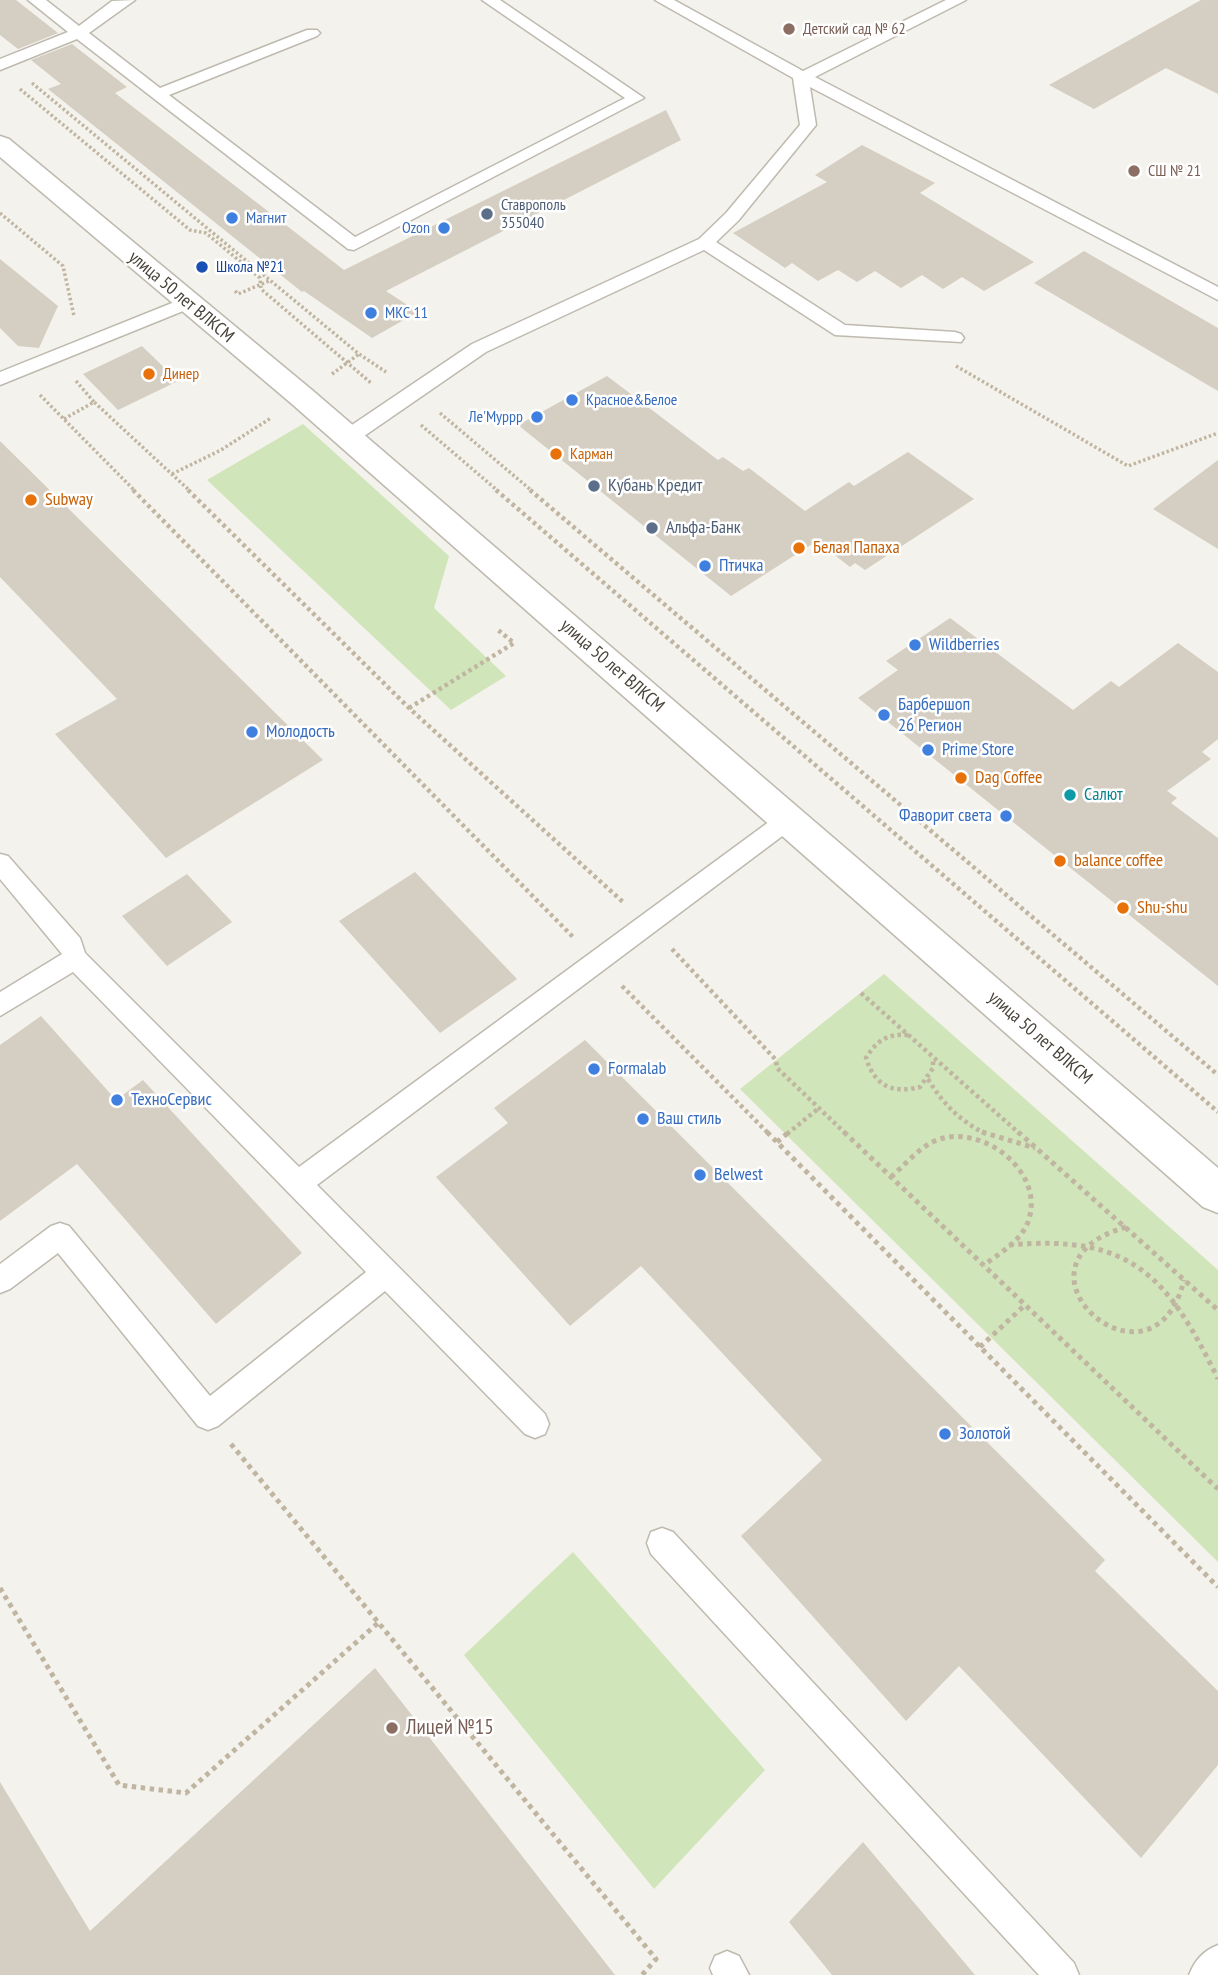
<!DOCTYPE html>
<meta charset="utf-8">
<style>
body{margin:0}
canvas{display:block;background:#f4f2ec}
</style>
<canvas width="1218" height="1975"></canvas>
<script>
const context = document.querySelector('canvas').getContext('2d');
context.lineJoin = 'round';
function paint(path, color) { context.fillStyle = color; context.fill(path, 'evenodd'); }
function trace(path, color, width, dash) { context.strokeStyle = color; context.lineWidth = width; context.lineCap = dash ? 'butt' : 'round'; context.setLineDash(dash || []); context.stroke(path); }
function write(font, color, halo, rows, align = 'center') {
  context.font = font + ' "PT Sans Narrow",sans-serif'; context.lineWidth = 5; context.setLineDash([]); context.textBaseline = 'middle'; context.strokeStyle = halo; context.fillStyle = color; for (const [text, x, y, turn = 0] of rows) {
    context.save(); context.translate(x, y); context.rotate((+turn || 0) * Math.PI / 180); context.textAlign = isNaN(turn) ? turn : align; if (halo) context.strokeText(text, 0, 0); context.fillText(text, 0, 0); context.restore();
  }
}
const green = new Path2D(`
 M303,424L449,556L434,608L506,676L451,710L207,480Z
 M884,974L1218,1270V1562L740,1089Z
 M573,1552L765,1770L654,1889L464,1655Z`);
const building = new Path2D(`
 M0,0H16L58,33L18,49L0,35Z
 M1201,0H1218V94L1166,68L1094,109L1049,85Z
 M72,44L127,87L115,93L344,270L666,110L681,140L386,291L418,312L372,338L304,291L302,292L48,89L61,84L31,60Z
 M862,145L935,183L920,193L1034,262L984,291L962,277L943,289L922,275L901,288L875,271L857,282L838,270L818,281L792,263L785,268L733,233L827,182L815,175Z
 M1084,251L1218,328V391L1034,283Z
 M0,259L58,306L39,348L18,346L0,328Z
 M142,346L178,381L118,410L83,374Z
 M607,376L718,460L723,457L743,471L749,468L805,511L849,482L854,486L908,452L974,499L865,570L855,563L850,567L817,541L731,596L518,425Z
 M0,441L323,760L166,858L55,734L117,699L0,577Z
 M1218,460V549L1153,509Z
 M950,618L1073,710L1111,681L1119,687L1178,643L1218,672V739L1202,752L1211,759L1167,791L1177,798L1171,803L1218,838V986L858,698L898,670L886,661Z
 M415,872L517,979L440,1033L339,921Z
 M187,874L232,922L167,966L122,916Z
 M41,1016L116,1100L143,1080L302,1253L216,1324L77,1164L0,1221V1045Z
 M585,1040L1105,1560L1095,1571L1218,1691V1765L1141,1858L959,1666L906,1721L741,1536L822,1460L641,1266L570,1326L436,1177L508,1123L494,1108Z
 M375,1668L615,1975H0V1782L90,1931Z
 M863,1842L975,1975H832L789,1922Z`);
const pathFar2 = new Path2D(`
 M32,83L359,354L386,372
 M20,89L190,230L206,233L260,278L261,289L371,383
 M0,213L63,266L74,316
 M235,291L238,294L269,281
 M956,366L1128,466L1218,433
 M332,374L359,354
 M76,381L94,402
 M40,395L135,491
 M440,413L532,491
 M64,419L94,402L190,491
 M421,425L498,491
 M172,474L221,450L271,418`);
const pathFar1 = new Path2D(`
 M133,490L574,938
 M188,490L409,708L623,902
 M496,490L1218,1112
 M530,490L1218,1075
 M409,708L514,643L498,630
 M672,949L776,1060L777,1068L846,1134
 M622,986L769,1134
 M861,993L1020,1134
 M908,1035C888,1033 876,1041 866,1058C875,1086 892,1094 920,1087L933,1068V1058
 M928,1079C943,1104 960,1121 986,1134
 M787,1134L819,1108`);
const path = new Path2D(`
 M767,1132L1218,1587
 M844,1132L1218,1489
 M982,1132L1035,1148
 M1018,1132L1218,1310
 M777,1142L789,1132
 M891,1177C905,1165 919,1147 937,1140C982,1123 1044,1171 1029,1219C1023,1240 1000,1253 984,1265
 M1126,1227C993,1265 1153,1407 1184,1280
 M1009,1245C1131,1234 1167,1275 1218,1379
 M980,1347L1025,1305
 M231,1444L656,1959L642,1975
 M0,1588L119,1785L186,1793L378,1623`);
const service = new Path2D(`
 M28,0H46L79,26L112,1L135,0L89,33L160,88L307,30H317L320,33L317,36L169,95L355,237L625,98L482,0H500L644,98L354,250L348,249L77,39L0,70V59L68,32Z
 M655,0H674L803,71L946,0H966L815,77L1218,287V300L810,87L816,125L738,221L716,242L845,325L955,332L961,334L964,338L961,342L835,335L704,250L486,352L354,443H340L337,438L340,433L472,344L699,239L726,213L800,125L793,78Z
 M187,297L196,303L193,307L0,385V372Z
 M789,810L797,813L800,819L797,825L317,1185L545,1414L549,1424L545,1434L535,1438L525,1434L385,1291L218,1426L208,1430L198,1426L58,1253L10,1289L0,1293V1264L51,1226L60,1223L69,1226L210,1396L366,1272L73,972L0,1016V992L62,954L0,879V854L8,856L80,938L85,953L299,1167L781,813Z
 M662,1528L673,1532L1074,1963L1079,1975H1039L651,1554L647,1543L651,1532Z
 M1218,1945V1975H1189C1195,1960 1203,1951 1218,1945Z
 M727,1951L739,1956L749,1975H713L710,1968L715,1956Z`);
const tertiary = new Path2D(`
 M0,136L9,139L312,390L1218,1168V1213L1203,1207L292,404L0,157Z`);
const markers = [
 [789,29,7,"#8d6e63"],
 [1134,171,7,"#8d6e63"],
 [487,214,7,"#5c6f8a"],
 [232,218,7,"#3f7fe0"],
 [444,228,7,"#3f7fe0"],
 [202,267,7,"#1a4fb4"],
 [371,313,7,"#3f7fe0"],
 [149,374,7,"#e8710a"],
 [572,400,7,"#3f7fe0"],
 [537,417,7,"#3f7fe0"],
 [556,454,7,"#e8710a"],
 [594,486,7,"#5c6f8a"],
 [31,500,7,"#e8710a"],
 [652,528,7,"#5c6f8a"],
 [799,548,7,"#e8710a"],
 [705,566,7,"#3f7fe0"],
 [915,645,7,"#3f7fe0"],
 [884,715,7,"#3f7fe0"],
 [252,732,7,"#3f7fe0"],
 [928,750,7,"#3f7fe0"],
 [961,778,7,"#e8710a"],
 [1070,795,7,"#0f9aa8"],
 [1006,816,7,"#3f7fe0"],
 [1060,861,7,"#e8710a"],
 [1123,908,7,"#e8710a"],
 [594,1069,7,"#3f7fe0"],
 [117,1100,7,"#3f7fe0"],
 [643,1119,7,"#3f7fe0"],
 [700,1175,7,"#3f7fe0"],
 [945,1434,7,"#3f7fe0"],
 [392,1728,7,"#8d6e63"]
];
const farEducationnames = [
 ["Детский сад № 62",803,29],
 ["СШ № 21",1148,171]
];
const farServicenames = [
 ["Ставрополь",501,205],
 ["355040",501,223]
];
const farShopnames = [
 ["Магнит",246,218],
 ["Ozon",430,228,"right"],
 ["МКС 11",385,313],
 ["Красное&Белое",586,400],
 ["Ле'Муррр",523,417,"right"]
];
const farTransitnames = [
 ["Школа №21",216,267]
];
const farFoodnames = [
 ["Динер",163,374],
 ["Карман",570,454]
];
const streetNames = [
 ["улица 50 лет ВЛКСМ",181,297,40],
 ["улица 50 лет ВЛКСМ",612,666,41],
 ["улица 50 лет ВЛКСМ",1040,1038,41]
];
const serviceNames = [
 ["Кубань Кредит",608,486],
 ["Альфа-Банк",666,528]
];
const foodNames = [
 ["Subway",45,500],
 ["Белая Папаха",813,548],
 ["Dag Coffee",975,778],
 ["balance coffee",1074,861],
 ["Shu-shu",1137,908]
];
const shopNames = [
 ["Птичка",719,566],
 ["Wildberries",929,645],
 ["Барбершоп",898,705],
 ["26 Регион",898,726],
 ["Молодость",266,732],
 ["Prime Store",942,750],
 ["Фаворит света",992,816,"right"],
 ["Formalab",608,1069],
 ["ТехноСервис",131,1100],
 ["Ваш стиль",657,1119],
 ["Belwest",714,1175],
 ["Золотой",959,1434]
];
const cultureNames = [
 ["Салют",1084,795]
];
const nearEducationnames = [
 ["Лицей №15",406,1728]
];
paint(green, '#d0e5b9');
paint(building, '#d5cec2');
trace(service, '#bfbaaf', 3);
trace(tertiary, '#bfbaaf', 3);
trace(pathFar2, '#c0b5a1', 3.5, [2.5, 2.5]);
trace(pathFar1, '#c0b5a1', 4.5, [3.5, 3.5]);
trace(path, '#c0b5a1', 5, [4.5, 4.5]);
paint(service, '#fff');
paint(tertiary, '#fff');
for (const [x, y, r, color] of markers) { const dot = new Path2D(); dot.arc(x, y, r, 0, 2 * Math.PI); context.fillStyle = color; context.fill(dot); trace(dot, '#fff', 2.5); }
write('16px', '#785e54', '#fff', farEducationnames, 'left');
write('16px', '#4e5e75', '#fff', farServicenames, 'left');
write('16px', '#366cbe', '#fff', farShopnames, 'left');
write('16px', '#164399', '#fff', farTransitnames, 'left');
write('16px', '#c56008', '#fff', farFoodnames, 'left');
write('18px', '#48433a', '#fff', streetNames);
write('18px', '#4e5e75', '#fff', serviceNames, 'left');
write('18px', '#c56008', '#fff', foodNames, 'left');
write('18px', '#366cbe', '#fff', shopNames, 'left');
write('18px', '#0d838f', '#fff', cultureNames, 'left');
write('21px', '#785e54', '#fff', nearEducationnames, 'left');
</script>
